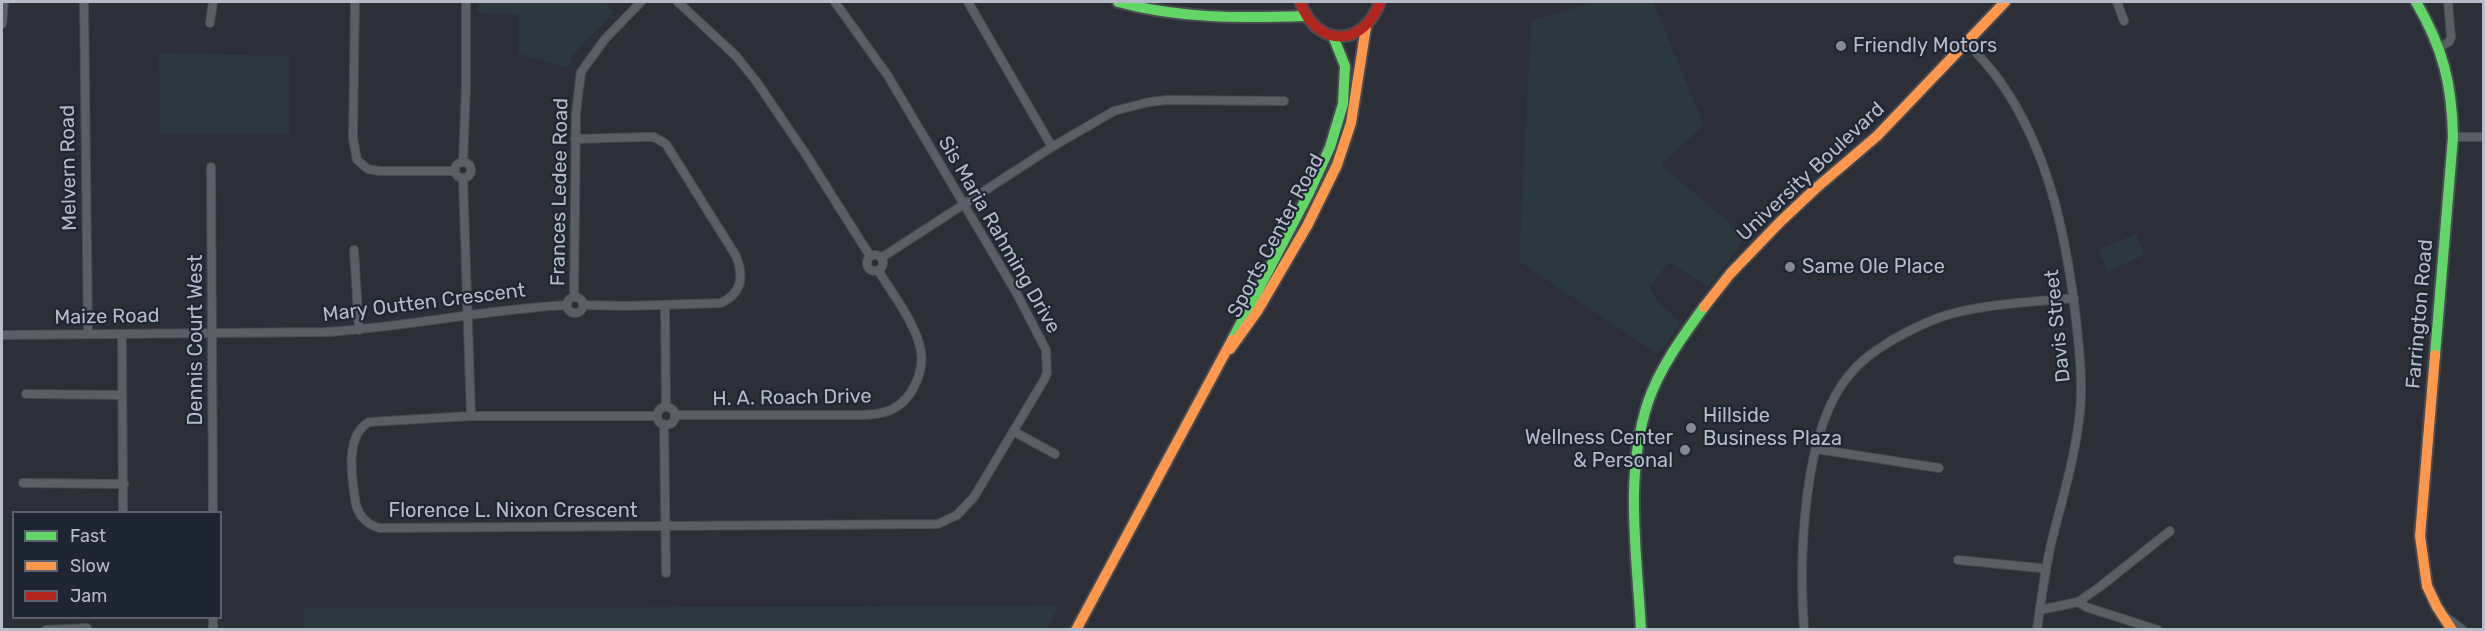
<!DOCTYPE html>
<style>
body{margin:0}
#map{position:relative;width:2485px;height:631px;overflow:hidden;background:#2c2f38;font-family:Rubik,sans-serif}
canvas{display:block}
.frame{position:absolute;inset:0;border:3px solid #b6bbc9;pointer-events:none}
.legend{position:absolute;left:12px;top:511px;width:210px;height:108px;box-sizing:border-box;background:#1e2533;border:2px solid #5b616f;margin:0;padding:8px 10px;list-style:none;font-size:18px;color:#b6bbc9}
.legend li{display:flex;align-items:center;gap:12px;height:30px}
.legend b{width:30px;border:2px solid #5b616f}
</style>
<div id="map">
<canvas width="2485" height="631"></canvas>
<div class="frame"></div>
<ul class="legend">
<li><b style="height:8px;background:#63d668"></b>Fast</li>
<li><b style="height:8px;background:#ff974d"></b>Slow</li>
<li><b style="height:8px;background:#b3261e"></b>Jam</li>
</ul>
</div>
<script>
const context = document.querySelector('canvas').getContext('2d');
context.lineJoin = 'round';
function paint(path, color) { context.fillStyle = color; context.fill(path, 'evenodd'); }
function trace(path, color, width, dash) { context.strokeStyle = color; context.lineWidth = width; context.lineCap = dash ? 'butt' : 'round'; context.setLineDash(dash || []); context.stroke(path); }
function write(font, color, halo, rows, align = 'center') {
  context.font = font + ' Rubik,sans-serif'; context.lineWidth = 4.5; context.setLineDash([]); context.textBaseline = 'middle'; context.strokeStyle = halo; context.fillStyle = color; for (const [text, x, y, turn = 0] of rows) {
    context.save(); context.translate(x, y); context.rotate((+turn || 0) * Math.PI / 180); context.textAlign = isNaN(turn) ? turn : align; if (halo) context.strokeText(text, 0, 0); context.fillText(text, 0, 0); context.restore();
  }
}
const green = new Path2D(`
 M478,2H604L614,12L573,55L568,68L519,54V15L477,13Z
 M1595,2H1653L1704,125L1661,165L1746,237L1708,287L1669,262L1649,287L1658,302L1681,323L1658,354L1519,261L1531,21Z
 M159,53L289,56V134H160Z
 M2136,234L2145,255L2107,271L2098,250Z
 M1059,606L1046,630L304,629V608Z`);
const street = new Path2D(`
 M84,2L88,334
 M355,2L353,138L357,160L368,169L379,171H454
 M678,2L736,56L756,81L805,153L870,256
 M968,2L1052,147
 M2117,2L2124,21
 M210,23L213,2
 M2,24L4,2
 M1966,41C1977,54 1989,66 1999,80C2047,147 2065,230 2075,311C2079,346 2084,385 2079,420C2074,461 2062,500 2052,540C2045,569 2041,600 2037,630
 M2440,47L2449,42L2451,37L2448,2
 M2453,137H2484
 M575,139L645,137H654L666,144L736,256C744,276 742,293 721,303L627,306L583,305
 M463,162L466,86V2
 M455 170a8 8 0 1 1 16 0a8 8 0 1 1-16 0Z
 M211,167L213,512
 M463,179L471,416
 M354,250L359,330
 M867 263a8 8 0 1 1 16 0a8 8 0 1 1-16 0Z
 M881,258L1052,147L1114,111L1149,102L1168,100L1284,101
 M567 305a8 8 0 1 1 16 0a8 8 0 1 1-16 0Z
 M574,297L576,113L581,72L605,39L641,2
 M665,306L666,407
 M122,334L123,512
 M2,335L327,332C408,327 487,309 567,305
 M26,394L122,395
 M657 416a9 9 0 1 1 18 0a9 9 0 1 1-18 0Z
 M675,415H859C870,415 881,414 891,410C914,399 927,367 919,343C911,317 892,293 878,270
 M657,416H471L369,422C344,436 352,480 356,505C360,517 367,525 380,528L938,524L957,515L974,497L1044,380L1047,373L1046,350L1017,294L888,76L835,2
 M664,424L666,573
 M1013,431L1055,454
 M1816,449L1939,468
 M23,483L124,484
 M1958,560L2040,568L2046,572
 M2078,602L2086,607L2158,630
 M2040,610L2078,602L2101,586L2170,531
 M213,618V630
 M2447,618L2463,630
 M46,630L87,628
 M1804,630C1799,559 1802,429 1850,374C1869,350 1910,329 1938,318C1976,304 2033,302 2074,298`);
const fast = new Path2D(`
 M1118,2C1180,19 1241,18 1305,16
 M2416,2C2443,48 2452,84 2453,137L2435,355
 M1232,340L1309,193L1330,147L1343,104L1345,66L1333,36
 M1641,630C1637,554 1624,475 1648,402C1660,367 1683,336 1704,307`);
const slow = new Path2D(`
 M1704,307L1730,274L1781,221L1815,189L1877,136L2005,2
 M1230,349L1258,310L1307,226L1337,165L1351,123L1366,27
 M2435,355L2420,536L2427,586L2437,607L2452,630
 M1076,630L1232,340`);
const jam = new Path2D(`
 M1300,2C1317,48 1363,48 1380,2`);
const markers = [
 [1841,46,6,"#868a96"],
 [1790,267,6,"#868a96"],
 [1691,428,6,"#868a96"],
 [1685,450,6,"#868a96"]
];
const poiNames = [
 ["Friendly Motors",1853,46],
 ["Same Ole Place",1802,267],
 ["Hillside",1703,416],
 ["Business Plaza",1703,439],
 ["Wellness Center",1673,438,"right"],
 ["& Personal",1673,461,"right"]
];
const streetNames = [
 ["Melvern Road",69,168,-91],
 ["University Boulevard",1811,172,-43],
 ["Frances Ledee Road",560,192,-89],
 ["Sis Maria Rahming Drive",999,235,60],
 ["Sports Center Road",1276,236,-62],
 ["Mary Outten Crescent",424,303,-7],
 ["Farrington Road",2420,314,-85],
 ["Maize Road",107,317,-1],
 ["Davis Street",2058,326,-96],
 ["Dennis Court West",196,340,-90],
 ["H. A. Roach Drive",792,398,-1],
 ["Florence L. Nixon Crescent",513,511]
];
paint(green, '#29393e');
trace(street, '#484a51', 10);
trace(fast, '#484a51', 14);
trace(slow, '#484a51', 14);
trace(jam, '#484a51', 14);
trace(street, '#5b5e66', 8);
trace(fast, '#63d668', 10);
trace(slow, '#ff974d', 10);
trace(jam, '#b3261e', 10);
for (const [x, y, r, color] of markers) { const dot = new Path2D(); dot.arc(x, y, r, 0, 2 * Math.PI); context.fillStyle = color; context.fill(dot); trace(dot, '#1e2533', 2); }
write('20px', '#b6bbc9', '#1e2533', poiNames, 'left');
write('20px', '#b6bbc9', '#1e2533', streetNames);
</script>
